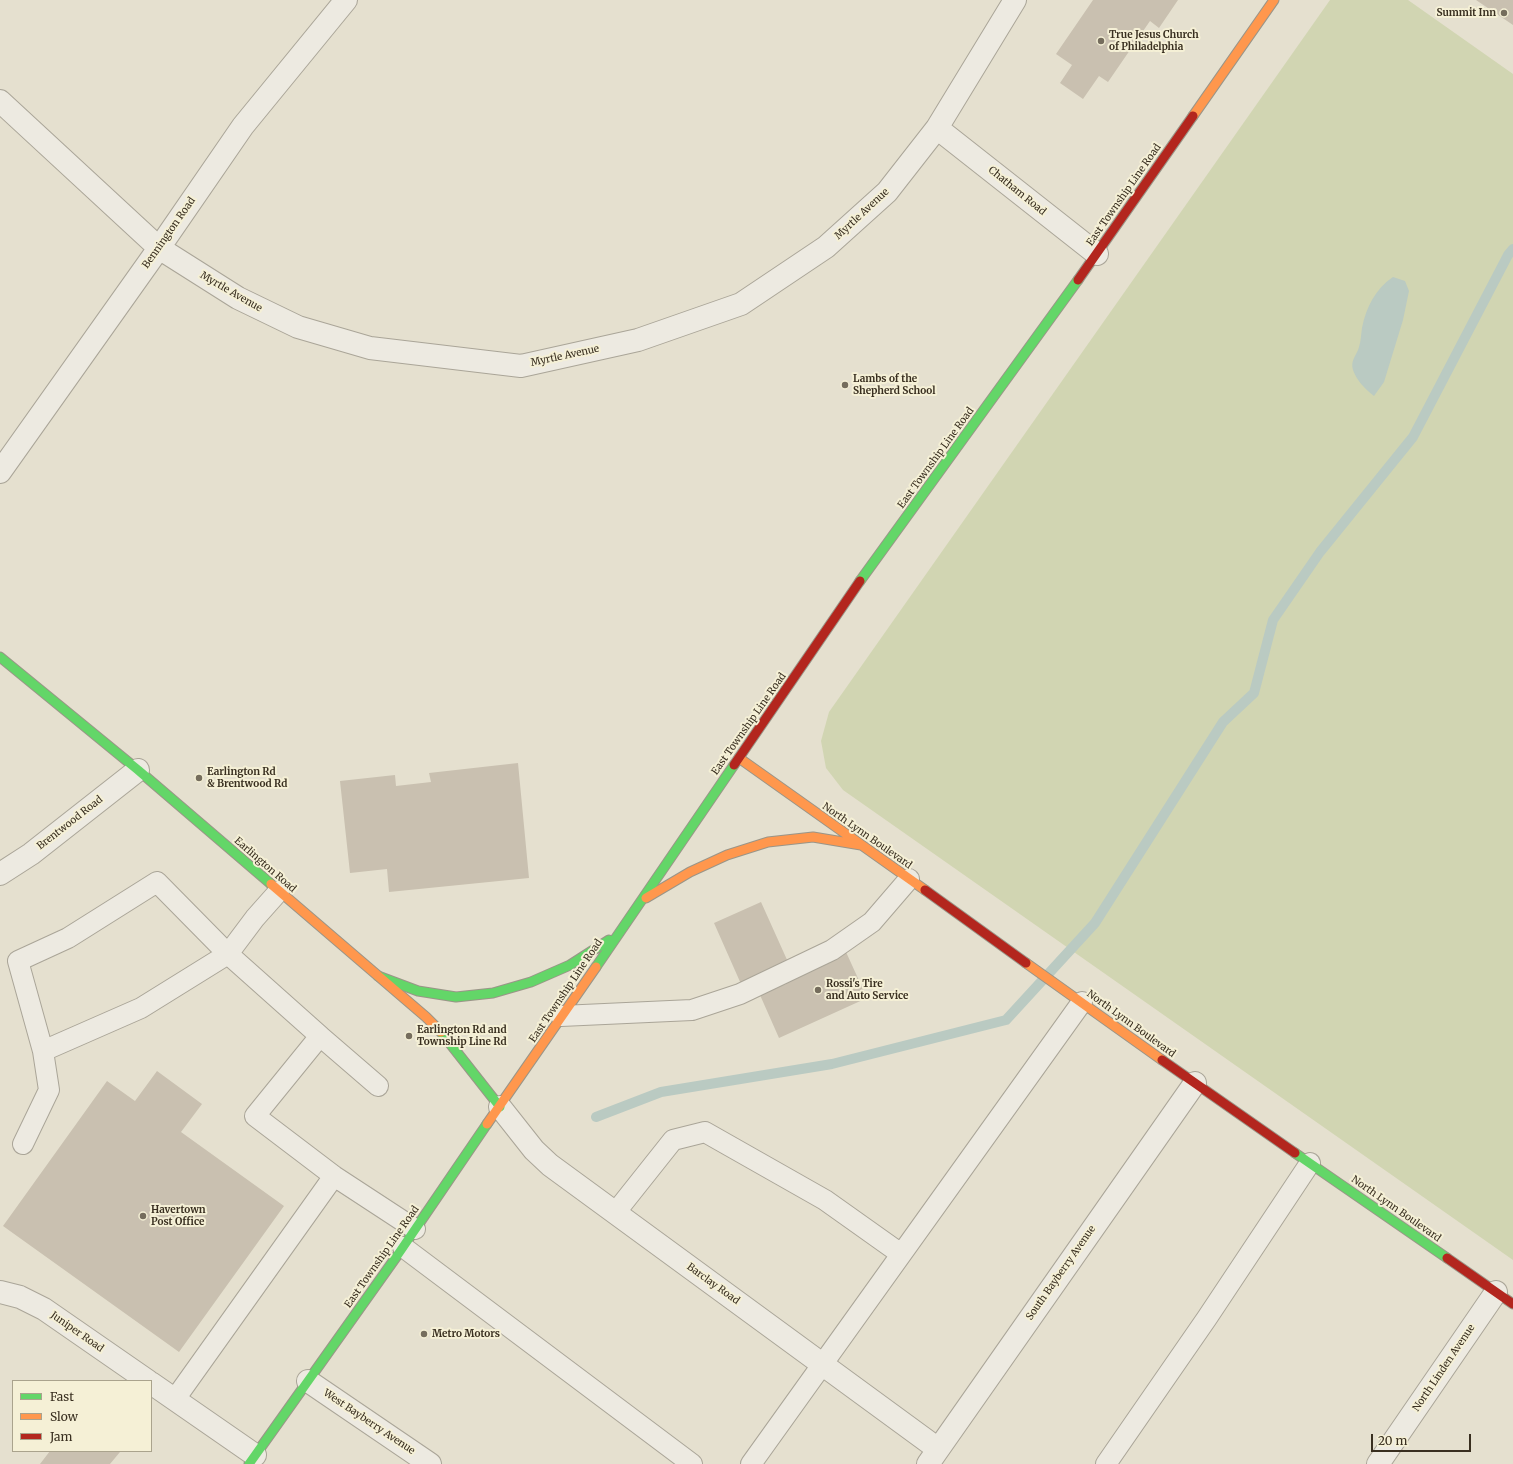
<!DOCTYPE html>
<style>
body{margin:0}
#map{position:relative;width:1513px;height:1464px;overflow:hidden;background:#e5e0cf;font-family:Merriweather,serif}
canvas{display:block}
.legend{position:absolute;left:12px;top:1380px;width:140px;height:72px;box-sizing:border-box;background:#f5f0d6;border:1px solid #aaa38d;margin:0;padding:5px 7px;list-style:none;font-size:12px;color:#392f20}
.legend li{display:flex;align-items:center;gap:8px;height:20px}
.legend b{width:20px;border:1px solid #aaa38d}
.scale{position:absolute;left:1371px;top:1434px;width:100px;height:18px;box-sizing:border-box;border:2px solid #392f20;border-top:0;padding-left:5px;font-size:12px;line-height:14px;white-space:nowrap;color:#392f20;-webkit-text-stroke:3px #f5f0d6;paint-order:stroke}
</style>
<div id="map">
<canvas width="1513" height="1464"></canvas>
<ul class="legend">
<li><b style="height:5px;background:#63d668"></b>Fast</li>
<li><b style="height:5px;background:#ff974d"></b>Slow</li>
<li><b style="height:5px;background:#b3261e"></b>Jam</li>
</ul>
<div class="scale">20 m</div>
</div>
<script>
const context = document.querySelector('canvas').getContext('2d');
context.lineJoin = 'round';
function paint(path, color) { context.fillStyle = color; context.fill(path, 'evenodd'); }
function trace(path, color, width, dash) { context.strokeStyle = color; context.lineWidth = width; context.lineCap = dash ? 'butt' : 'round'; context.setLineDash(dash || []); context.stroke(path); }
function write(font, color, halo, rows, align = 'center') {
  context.font = font + ' Merriweather,serif'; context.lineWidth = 4; context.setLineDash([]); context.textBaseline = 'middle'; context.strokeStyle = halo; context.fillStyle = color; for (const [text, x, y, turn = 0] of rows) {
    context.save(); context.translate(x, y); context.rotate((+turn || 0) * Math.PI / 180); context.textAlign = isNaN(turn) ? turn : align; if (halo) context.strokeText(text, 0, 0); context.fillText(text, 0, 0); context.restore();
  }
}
const green = new Path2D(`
 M1330,0H1408L1513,74V1260L843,790L826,768L821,741L829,712Z`);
const water = new Path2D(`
 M1393,277L1405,281L1409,291L1403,320L1384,382L1374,396C1365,389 1357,381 1353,370C1350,360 1357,355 1359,347C1361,341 1361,334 1362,328C1366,308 1375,289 1393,277Z`);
const stream = new Path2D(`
 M596,1117L661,1092L832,1064L1006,1020L1095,923L1223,722L1254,693L1273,620L1320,552L1413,437L1508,255L1513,249`);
const building = new Path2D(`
 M1093,0H1178L1159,28L1150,21L1108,82L1099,76L1083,99L1060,83L1072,65L1056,54Z
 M1476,0H1513V25Z
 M518,763L529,878L389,892L387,869L350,873L340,781L395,775L396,786L431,782L429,773Z
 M761,902L788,962L741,984L714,923Z
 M846,952L867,998L779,1038L760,995L786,984L784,980Z
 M157,1071L202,1104L181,1132L284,1206L179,1352L3,1226L107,1081L135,1101Z
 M50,1451H118L120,1452L110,1464H40Z`);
const lane = new Path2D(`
 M561,1016L692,1010L740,994L832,950L872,922L909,879
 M43,1051L141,1008L228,954L255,918L279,891
 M378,1086L320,1036L255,1116L334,1176L415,1229
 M23,1144L49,1090L43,1051L18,961L68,938L157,882L228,954L320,1036
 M615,1213L673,1140L705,1132L825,1200L901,1254
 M403,1247L692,1464
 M175,1399L334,1176
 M751,1464L1082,1002
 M1106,1464L1207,1318L1310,1163`);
const street = new Path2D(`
 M0,101L159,248L238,298L298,327L370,348L521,366L638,340L741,304L826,247L887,192L937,128L1015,0
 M937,128L1097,254
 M0,472L159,248L243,126L346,0
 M0,874L31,854L138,770
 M500,1107L534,1150L550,1165L938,1449
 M0,1292L20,1297L44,1309L148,1381
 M308,1381L430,1464
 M151,1383L255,1455
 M928,1464L1195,1083
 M1378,1464L1496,1292`);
const fast = new Path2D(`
 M860,581L1078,280
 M0,657L138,770L271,884
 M596,967L734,765
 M378,976L418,991L456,997L493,993L531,982L570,965L609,940
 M441,1032L500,1107
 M1295,1153L1447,1258
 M249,1464L399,1253L487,1124`);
const slow = new Path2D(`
 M1193,116L1274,0
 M739,758L925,890
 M271,884L426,1017L441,1032
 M646,898L690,872L727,855L768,842L813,837L861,845
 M1026,963L1162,1060
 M487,1124L596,967`);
const jam = new Path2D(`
 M1078,280L1193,116
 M734,765L860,581
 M925,890L1026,963
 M1162,1060L1295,1153
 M1447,1258L1513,1304`);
const markers = [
 [1504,13,4,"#756d5d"],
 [1101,41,4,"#756d5d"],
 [845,385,4,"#756d5d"],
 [199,778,4,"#756d5d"],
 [818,990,4,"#756d5d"],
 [409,1036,4,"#756d5d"],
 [143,1216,4,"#756d5d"],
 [424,1334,4,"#756d5d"]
];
const poiNames = [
 ["Summit Inn",1496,13,"right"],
 ["True Jesus Church",1109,35],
 ["of Philadelphia",1109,47],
 ["Lambs of the",853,379],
 ["Shepherd School",853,391],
 ["Earlington Rd",207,772],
 ["& Brentwood Rd",207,784],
 ["Rossi's Tire",826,984],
 ["and Auto Service",826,996],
 ["Earlington Rd and",417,1030],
 ["Township Line Rd",417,1042],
 ["Havertown",151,1210],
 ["Post Office",151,1222],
 ["Metro Motors",432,1334]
];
const streetNames = [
 ["Chatham Road",1017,191,39],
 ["East Township Line Road",1124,195,-55],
 ["Myrtle Avenue",862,214,-43],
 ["Bennington Road",169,233,-55],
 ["Myrtle Avenue",231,292,30],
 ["Myrtle Avenue",565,356,-12],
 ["East Township Line Road",936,458,-54],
 ["East Township Line Road",749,724,-55],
 ["Brentwood Road",70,823,-38],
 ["North Lynn Boulevard",867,836,35],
 ["Earlington Road",265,865,41],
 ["East Township Line Road",566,991,-56],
 ["North Lynn Boulevard",1131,1024,36],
 ["North Lynn Boulevard",1396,1209,35],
 ["East Township Line Road",382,1257,-55],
 ["South Bayberry Avenue",1061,1273,-55],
 ["Barclay Road",713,1284,36],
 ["Juniper Road",77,1332,35],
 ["North Linden Avenue",1444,1368,-56],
 ["West Bayberry Avenue",369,1422,34]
];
paint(green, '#d1d5b2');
paint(water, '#bacac2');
trace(stream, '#bacac2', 10);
paint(building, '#c9c0b0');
trace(lane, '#aaa598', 22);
trace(street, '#aaa598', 24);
trace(fast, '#9a9588', 11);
trace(slow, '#9a9588', 11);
trace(jam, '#9a9588', 11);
trace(lane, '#edeae1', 20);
trace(street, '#edeae1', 22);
trace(fast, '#63d668', 9);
trace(slow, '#ff974d', 9);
trace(jam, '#b3261e', 9);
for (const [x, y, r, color] of markers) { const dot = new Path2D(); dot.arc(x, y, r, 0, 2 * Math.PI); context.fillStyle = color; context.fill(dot); trace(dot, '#f5f0d6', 1.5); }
write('bold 10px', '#392f20', '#f5f0d6', poiNames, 'left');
write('10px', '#392f20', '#f5f0d6', streetNames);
</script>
